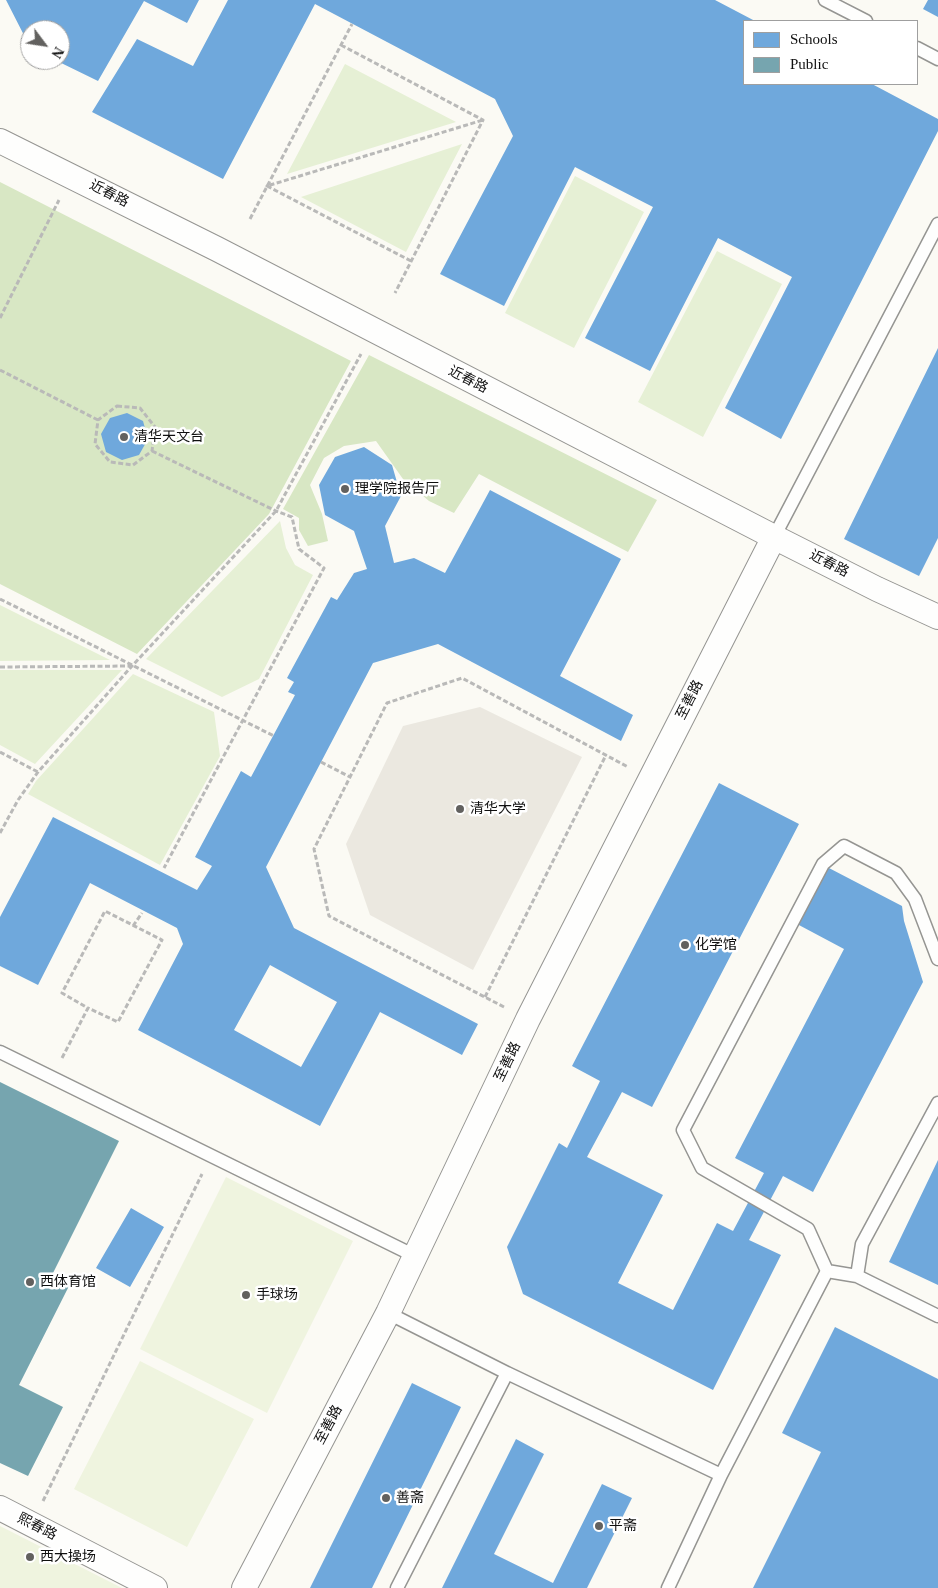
<!DOCTYPE html>
<meta charset="utf-8">
<style>
body{margin:0}
#map{position:relative;width:938px;height:1588px;overflow:hidden;background:#fbfaf4;font-family:"Times New Roman",serif}
canvas{display:block}
.legend{position:absolute;left:743px;top:20px;width:175px;height:65px;box-sizing:border-box;background:#fff;border:1px solid #9f9f9f;margin:0;padding:6px 9px;list-style:none;font-size:15px;color:#0f0f0f}
.legend li{display:flex;align-items:center;gap:10px;height:25px}
.legend b{width:25px;border:1px solid #9f9f9f}
.north{position:absolute;left:20px;top:20px;width:50px;height:50px;box-sizing:border-box;background:#fff;border:1px solid #9f9f9f;border-radius:50%;rotate:121deg;font-size:14px;font-weight:700;line-height:20px;text-align:center;color:#0f0f0f}
.north::after{content:'';display:block;margin:auto;width:18px;height:22px;background:#62615f;clip-path:polygon(50% 0,100% 100%,50% 72%,0 100%)}
</style>
<div id="map">
<canvas width="938" height="1588"></canvas>
<ul class="legend">
<li><b style="height:14px;background:#6fa8dc"></b>Schools</li>
<li><b style="height:14px;background:#76a5af"></b>Public</li>
</ul>
<div class="north">N</div>
</div>
<script>
const context = document.querySelector('canvas').getContext('2d');
context.lineJoin = 'round';
function paint(path, color) { context.fillStyle = color; context.fill(path, 'evenodd'); }
function trace(path, color, width, dash) { context.strokeStyle = color; context.lineWidth = width; context.lineCap = dash ? 'butt' : 'round'; context.setLineDash(dash || []); context.stroke(path); }
function write(font, color, halo, rows, align = 'center') {
  context.font = font + ' "Times New Roman","Noto Sans SC",serif'; context.lineWidth = 5; context.setLineDash([]); context.textBaseline = 'middle'; context.strokeStyle = halo; context.fillStyle = color; for (const [text, x, y, turn = 0] of rows) {
    context.save(); context.translate(x, y); context.rotate((+turn || 0) * Math.PI / 180); context.textAlign = isNaN(turn) ? turn : align; if (halo) context.strokeText(text, 0, 0); context.fillText(text, 0, 0); context.restore();
  }
}
const green = new Path2D(`
 M345,64L456,122L287,174Z
 M462,144L406,252L301,197Z
 M575,176L644,212L574,348L505,313Z
 M717,251L782,284L703,437L638,402Z
 M280,521L286,548L295,565L313,575L259,679L222,697L146,659Z
 M0,605L110,660L0,661Z
 M0,670H122L35,764L0,745Z
 M133,674L214,712L220,756L160,865L28,794L36,781Z`);
const forest = new Path2D(`
 M0,182L351,361L269,514L137,654L0,584Z
 M369,355L657,500L628,552L479,474L454,513L429,501L403,479L376,441L344,446L324,458L310,485L322,514L328,541L308,546L299,530V518L283,509Z`);
const pitch = new Path2D(`
 M226,1177L353,1241L267,1413L140,1349Z
 M140,1361L254,1419L187,1547L74,1489Z
 M0,1526L122,1588H0Z`);
const plaza = new Path2D(`
 M480,707L582,757L473,970L370,915L346,844L403,726Z`);
const schools = new Path2D(`
 M6,0H199L187,23L144,1L98,81L55,60H60V30H30V47Z
 M228,0H715L755,21H744V84H872L938,119V131L781,439L725,408L792,277L718,238L650,371L585,338L653,207L575,167L504,306L440,274L513,136L495,99L315,4L223,179L92,112L137,39L193,66Z
 M928,0H938V17L923,9Z
 M938,348V538L919,576L844,539Z
 M127,413L143,421L148,439L139,455L122,460L106,452L101,434L110,418Z
 M364,447L392,465L401,496L385,526L394,563L414,558L445,573L490,490L621,559L560,676L633,715L621,741L438,644L373,663L266,867L294,928L478,1024L462,1055L380,1012L320,1126L138,1030L183,944L177,928L90,883L38,985L0,966V917L53,817L197,890L212,866L195,857L241,771L251,777L295,695L288,692L294,682L287,678L331,597L337,600L354,573L367,569L354,531L325,515L319,485L335,457ZM270,965L337,1002L301,1067L234,1030Z
 M719,783L799,824L652,1107L622,1092L587,1157L663,1195L618,1283L673,1310L717,1223L733,1231L764,1173L735,1158L844,949L797,924L827,867L902,906L904,921L923,982L813,1192L783,1176L749,1240L781,1255L713,1390L523,1294L507,1247L559,1143L567,1148L600,1081L572,1066Z
 M938,1160V1285L889,1262Z
 M131,1208L164,1227L130,1287L96,1268Z
 M835,1327L938,1379V1588H753L821,1452L782,1433Z
 M412,1383L461,1407L372,1588H310Z
 M516,1439L544,1454L494,1554L553,1583L602,1484L632,1498L587,1588H442Z`);
const public = new Path2D(`
 M0,1082L119,1141L51,1277L69,1286L19,1385L63,1407L28,1476L0,1463Z`);
const path = new Path2D(`
 M341,45L483,120L395,293
 M250,219L352,24
 M411,261L267,186L483,120
 M0,318L59,200
 M0,370L98,420
 M117,406L140,408L155,427L152,451L133,465L110,462L95,444L98,420Z
 M152,451L276,511L292,517L299,549L324,568L164,868
 M0,599L274,736
 M0,667L132,666
 M0,752L38,772
 M321,762L350,777
 M0,833L18,800L38,772L132,666L276,511L361,354
 M133,926L142,913
 M485,997L606,755
 M504,1007L329,916L314,849L387,703L462,678L628,767
 M62,1058L88,1008L62,993L105,911L162,940L118,1022L88,1008
 M43,1501L202,1174`);
const service = new Path2D(`
 M825,0L866,21
 M917,48L938,59
 M774,537L938,224
 M0,1052L415,1256
 M827,1271L808,1229L702,1168L683,1130L823,864L844,846L896,873L915,899L938,959
 M827,1271L857,1276L938,1316
 M857,1276L862,1244L938,1103
 M388,1313L507,1373L721,1475L827,1271
 M397,1588L507,1373
 M668,1588L721,1475`);
const minor = new Path2D(`
 M0,141L217,249L774,537L877,589L938,617
 M0,1508L155,1588
 M244,1588L388,1313L528,1019L774,537`);
const markers = [
 [124,437,5,"#62615f"],
 [345,489,5,"#62615f"],
 [460,809,5,"#62615f"],
 [685,945,5,"#62615f"],
 [30,1282,5,"#62615f"],
 [246,1295,5,"#62615f"],
 [386,1498,5,"#62615f"],
 [599,1526,5,"#62615f"],
 [30,1557,5,"#62615f"]
];
const streetNames = [
 ["近春路",109,194,27],
 ["近春路",468,380,27],
 ["近春路",829,564,27],
 ["至善路",690,700,-63],
 ["至善路",508,1062,-64],
 ["至善路",329,1425,-62],
 ["熙春路",37,1527,27]
];
const poiNames = [
 ["清华天文台",134,437],
 ["理学院报告厅",355,489],
 ["清华大学",470,809],
 ["化学馆",695,945],
 ["西体育馆",40,1282],
 ["手球场",256,1295],
 ["善斋",396,1498],
 ["平斋",609,1526],
 ["西大操场",40,1557]
];
paint(green, '#e6f0d5');
paint(forest, '#d8e7c4');
paint(pitch, '#eff4df');
paint(plaza, '#ebe8e0');
paint(schools, '#6fa8dc');
paint(public, '#76a5af');
trace(service, '#959592', 15);
trace(minor, '#959592', 26);
trace(path, '#b9b9b8', 3, [5, 2.5]);
trace(service, '#fefefd', 12);
trace(minor, '#fefefd', 24);
for (const [x, y, r, color] of markers) { const dot = new Path2D(); dot.arc(x, y, r, 0, 2 * Math.PI); context.fillStyle = color; context.fill(dot); trace(dot, '#fff', 2); }
write('14px', '#0f0f0f', '#fff', streetNames);
write('14px', '#0f0f0f', '#fff', poiNames, 'left');
</script>
